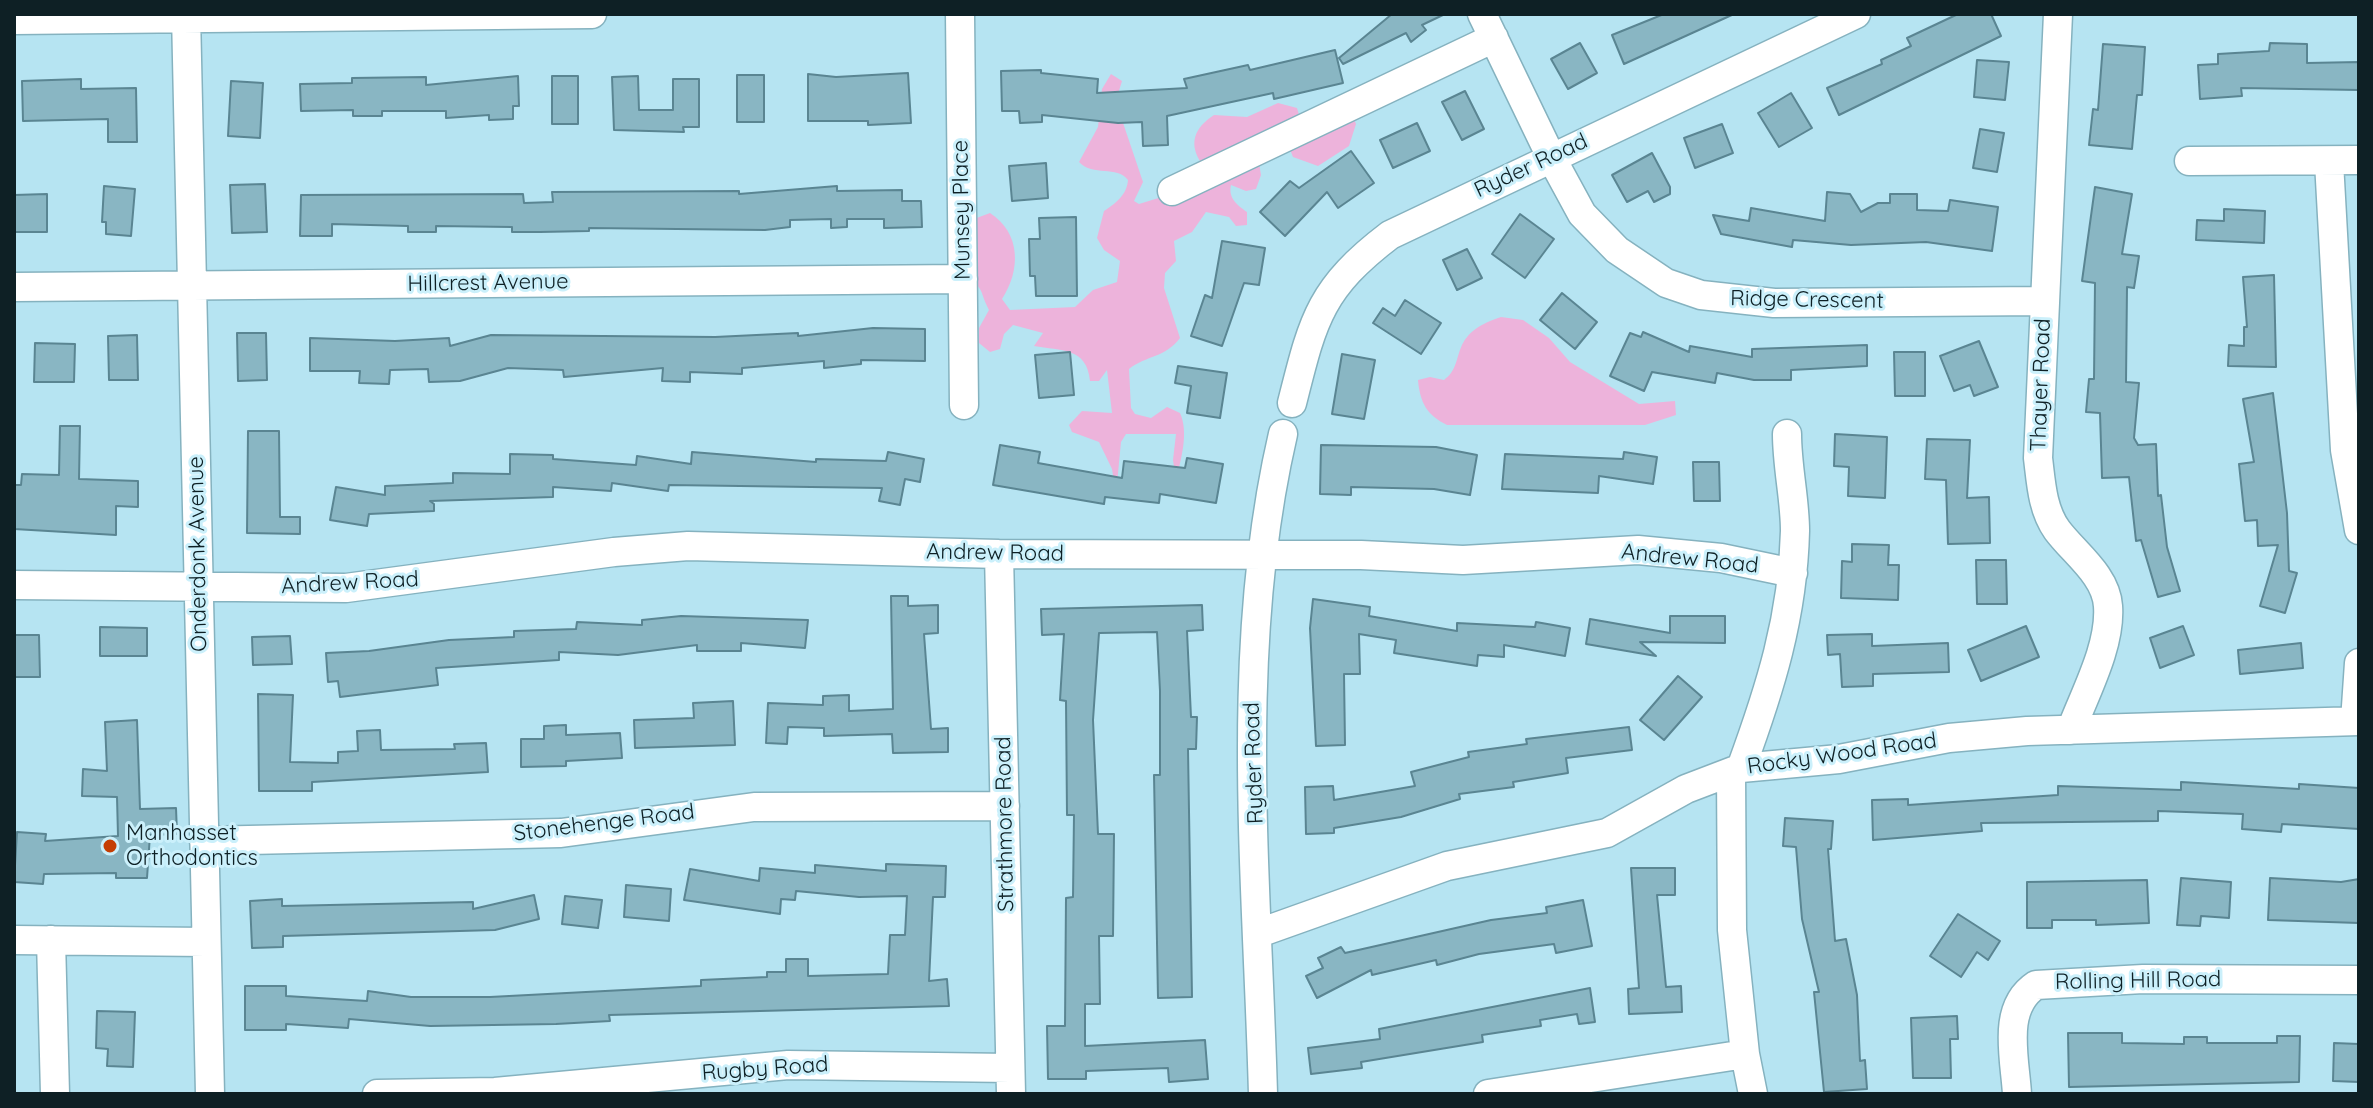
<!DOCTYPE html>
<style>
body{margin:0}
#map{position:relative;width:2373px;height:1108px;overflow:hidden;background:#b6e4f2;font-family:Quicksand,sans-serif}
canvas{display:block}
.frame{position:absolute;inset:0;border:16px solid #0e2025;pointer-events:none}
</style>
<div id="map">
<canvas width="2373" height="1108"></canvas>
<div class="frame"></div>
</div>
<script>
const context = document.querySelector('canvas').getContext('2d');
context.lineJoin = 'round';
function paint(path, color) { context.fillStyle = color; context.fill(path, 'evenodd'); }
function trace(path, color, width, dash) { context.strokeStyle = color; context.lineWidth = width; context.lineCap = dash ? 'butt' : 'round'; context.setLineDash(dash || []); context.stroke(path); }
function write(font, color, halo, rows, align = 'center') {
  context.font = font + ' Quicksand,sans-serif'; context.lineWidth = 6; context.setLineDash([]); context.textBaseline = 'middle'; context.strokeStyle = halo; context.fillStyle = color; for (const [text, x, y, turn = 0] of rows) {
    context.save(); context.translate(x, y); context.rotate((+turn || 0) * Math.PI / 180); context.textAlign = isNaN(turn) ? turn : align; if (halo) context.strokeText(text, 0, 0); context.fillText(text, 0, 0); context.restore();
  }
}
const green = new Path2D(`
 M1111,74L1122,81L1118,94L1120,114L1143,182L1134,201L1139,204L1165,196L1202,164C1188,144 1194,128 1214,115L1247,117L1278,103L1297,108L1300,118L1352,115L1356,124L1349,146L1318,166L1293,157L1289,147L1258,157L1261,175L1256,189L1246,191L1231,185C1228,198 1237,205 1247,212V225L1236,226L1229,217L1206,212L1192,232L1174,241L1176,261L1165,273L1164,288L1180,338C1165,358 1147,355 1129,369L1131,408L1135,414L1151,418L1167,407L1180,413C1189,433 1181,459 1176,480L1173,460L1176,434H1126L1121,442L1116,494L1112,469L1099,442L1072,432L1069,425L1082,411L1112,413L1107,370L1099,381H1090C1087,347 1061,351 1034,346L1043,333L1013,325L1004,334L1000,349L990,352L979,343V328L989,310C977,286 987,290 960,275L974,219L990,213C1021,233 1021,270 1002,299L1010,310L1075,307L1093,290L1117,282L1120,261L1104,250L1097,238L1104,211C1115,204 1127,195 1128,180C1117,165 1093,177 1079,162L1098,127L1102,89Z
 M1501,317L1523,320L1549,338L1570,362L1639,404L1675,401L1676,415L1645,425H1447C1427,415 1420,403 1418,380L1430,377L1444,380C1468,363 1445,335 1501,317Z`);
const building = new Path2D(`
 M1392,14H1445L1422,25L1426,30L1411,42L1406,33L1343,64L1339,58Z
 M1664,14H1734L1624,64L1612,35Z
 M1958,14H1991L2001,36L1839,115L1827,88L1882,64L1881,60L1911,46L1907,38Z
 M1580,43L1597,73L1568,89L1551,59Z
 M2270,43L2307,44V63L2359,62V90L2241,88L2242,96L2200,99L2198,65L2218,64V54L2269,51Z
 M2103,44L2145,47L2142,95H2137L2132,149L2089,145L2093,109L2098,110Z
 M1335,50L1343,83L1274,99L1273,93L1167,116L1168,145L1143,146L1142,122L1118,123L1042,115V122L1020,123L1019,111H1002L1001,71L1041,70V73L1098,79L1097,93L1187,88L1184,79L1248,65L1250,70Z
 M1977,60L2009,62L2005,100L1974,97Z
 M908,73L911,123L868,125V121H808V74L836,77Z
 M737,75H764V122H737Z
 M518,76L519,106H513V119L489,120V115L446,118V111H382V116H353V110L301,111L300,84L352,83V78L426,77V85Z
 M552,76H578V124H552Z
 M638,76L639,110H673V79H699V127H683L684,132L614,130L612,77Z
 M81,79V89L136,88L137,142H108V119L23,121L22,81Z
 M231,81L263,83L260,138L228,136Z
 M1465,91L1484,129L1462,140L1442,102Z
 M1791,93L1812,128L1779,147L1758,113Z
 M1417,123L1430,151L1393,168L1380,140Z
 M1722,124L1733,153L1695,168L1684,138Z
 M1980,129L2004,133L1997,172L1973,168Z
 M1351,151L1374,183L1338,208L1327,192L1285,236L1260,212L1290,181L1299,188Z
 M1652,153L1670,187V194L1654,202L1648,191L1627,202L1612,175Z
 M1046,163L1048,198L1012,201L1009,166Z
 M265,184L267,232L232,233L230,185Z
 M104,186L135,189L131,236L106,234V222H102Z
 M837,186V191L902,190V201H921L922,227L884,228V219H847V227L831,228V219L790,220V227L765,230L589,228V231L540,232H512V227L436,226V232H408V226L332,224V236H300L301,195L523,194L524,203L553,202L552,192L739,191V194Z
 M2095,187L2132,194L2122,254L2139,256L2134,288L2127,287L2126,382L2139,383L2134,438L2138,445L2156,444L2158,496L2161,495L2167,547L2180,591L2158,597L2141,540L2136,541L2129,477L2102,478L2100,413L2086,412L2089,379H2094L2095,283L2082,281Z
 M1827,192L1850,194L1861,212L1878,203H1890V194H1917V210L1948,211L1950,200L1998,207L1992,251L1926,242L1851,245L1793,240L1792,247L1721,234L1713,215L1749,221L1751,208L1825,221Z
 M47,194V232H14V195Z
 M2224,209L2265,211L2264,243L2196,240L2197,220L2224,221Z
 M1520,214L1554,239L1525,278L1492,254Z
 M1076,217L1077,296H1036L1035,276H1030L1029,239H1040L1039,218Z
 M1222,241L1265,248L1259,285L1244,283L1222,346L1191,336L1205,295L1212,298Z
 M1467,249L1482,278L1457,290L1443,260Z
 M2274,275L2276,367L2228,366L2229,345L2244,346V327H2247L2243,277Z
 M1562,293L1597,322L1575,349L1540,320Z
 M1405,300L1441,323L1421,354L1373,323L1383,308L1395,316Z
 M873,328L925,329V361L861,360V364L824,368V361L742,368V374L690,372V382L662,381L663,368L564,377L563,370L508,368L460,381L429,382L428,369L390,370L389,384L359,383L360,371H310V338L395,341L449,338L450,346L491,335L715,337L798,333V336Z
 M1643,332L1689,352L1690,346L1752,357V349L1867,345V366L1791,370V380H1754L1717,373L1715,383L1652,372L1644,391L1610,376L1630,333L1641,337Z
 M237,333H266L267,380L238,381Z
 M137,335L138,380H109L108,336Z
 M1979,341L1998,387L1974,396L1970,385L1954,391L1940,356Z
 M35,343L75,344L74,382H34Z
 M1070,352L1074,395L1039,398L1035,355Z
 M1894,352H1925V396H1895Z
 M1342,354L1375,360L1364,419L1332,414Z
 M1178,366L1227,373L1220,418L1187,413L1191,386L1175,383Z
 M2273,393L2287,513L2289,571L2297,573L2285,613L2260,606L2278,545L2258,546L2257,520L2245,521L2239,464L2254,462L2243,399Z
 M60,426H80L79,479L138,481V507L116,506V535L14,529V485H21L22,474L59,475Z
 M248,431H279L280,517H300V534L247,533Z
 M1835,434L1887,437L1885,498L1848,496L1849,467L1834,466Z
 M1927,439L1970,440L1967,498L1989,497L1990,543L1948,544L1946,480L1925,479Z
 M1000,445L1040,452L1038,463L1122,478L1124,461L1185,468L1187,458L1223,464L1216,503L1160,494L1159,503L1105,497L1104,504L993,485Z
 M1321,445L1436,447L1477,455L1470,495L1434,489L1351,487V495L1320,494Z
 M692,452L816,462V459L886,461L888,452L924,459L920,482L905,479L900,505L879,501L882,488L669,485L668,491L612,483L611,491L553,487V497L430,501L434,504V511L369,514L367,526L330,520L336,487L385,495V486L453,483V473L510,474V454L553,455V459L636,465L637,456L691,464Z
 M1624,452L1657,457L1653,484L1599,476L1598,493L1502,489L1505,454L1623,459Z
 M1693,462H1719L1720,501H1694Z
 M1852,544L1889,545L1888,565H1899L1898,600L1841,598L1842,561L1852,562Z
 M1976,560H2006L2007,604H1977Z
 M891,596H908V606L938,605V633L924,634L931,729L948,728V752L893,753L892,734L824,736V728L788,727L787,744L766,743L768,703L823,705V696L849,695V711L893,709Z
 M1313,599L1370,607L1369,616L1457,631V623L1535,627L1536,622L1570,628L1565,656L1504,645V657L1478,655L1477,666L1394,653L1396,640L1359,634L1360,674H1344L1345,745L1316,746L1310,628Z
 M1202,605L1203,630L1187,631L1191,717H1197L1196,749H1188L1192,997L1158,998L1154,775H1160V691L1157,632L1099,633L1093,720L1098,834H1114L1113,936H1099L1100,1004H1085V1046L1205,1040L1208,1079L1169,1082L1168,1068L1086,1071V1079H1048L1047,1026H1065L1066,898L1073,897L1074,815H1067L1066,701L1060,700L1064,634L1042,635L1041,609Z
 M681,616L808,620L805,648L741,643V651H697V645L618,655L559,652V660L436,668L438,685L340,697L338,681L328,682L326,653L369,651L449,640L514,637V631L576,629L577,622L642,625V620Z
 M1670,616H1725V643L1640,642L1656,656L1586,644L1590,619L1670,633Z
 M2026,626L2039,657L1981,681L1968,650Z
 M2183,626L2194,655L2160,668L2150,638Z
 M100,627L147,628V656H100Z
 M1872,634V646L1948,643L1949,672L1873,674V686L1842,687L1840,654L1828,655L1827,635Z
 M14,635H39L40,677H14Z
 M290,636L292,664L253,665L252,637Z
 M2301,643L2303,668L2240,674L2238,650Z
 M1678,676L1702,697L1664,740L1640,720Z
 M258,694L293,695L290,762L338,763V752L358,751L357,731L380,730L381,750L455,749L454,744L486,743L488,772L312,782V791H259Z
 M733,701L735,745L635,748L634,720L694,718L693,703Z
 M137,720L140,809L176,808L177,834L150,835L147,878H116V873L44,874L43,884L14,882L17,832L46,834L45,841L118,836L117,797L82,796L83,769L107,771L105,722Z
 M566,725V735L620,733L622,758L566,761V766L521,767V739H544V726Z
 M1629,727L1632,750L1566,758L1568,773L1513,782L1514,787L1459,794L1460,799L1401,817L1334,828V833L1306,834L1305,787L1333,786L1334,800L1415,786L1411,772L1469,757L1468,752L1527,744L1526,739Z
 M2181,782L2299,789V784L2359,788V829L2282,824L2281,832L2242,829L2243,814L2158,811V821L1981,823L1982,831L1873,840L1872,800L1908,799V805L2058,795V786L2181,790Z
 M1785,818L1833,821L1831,849H1828L1835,941L1846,939L1857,995L1860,1061L1865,1060L1867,1089L1824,1092L1814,992H1819L1802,919L1796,847L1783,846Z
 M886,864L946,866L945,897H933L929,981L947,979L949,1006L609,1015L610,1021L556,1024L430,1026L349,1019L348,1028L286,1024V1030H245V986H286V996L367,1001L368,991L411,997H490L701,986V980L767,977V972H786V959H808V976L888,974L890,935H905L907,896L859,897L796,891L795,900L781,899L780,914L684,900L690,869L759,881L760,868L815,873V865L886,871Z
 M1631,868H1675V895H1657L1666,987L1681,986L1682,1012L1629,1014L1628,989L1639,988Z
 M2181,878L2231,882L2229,918L2201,916L2200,926L2177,925Z
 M2270,878L2341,882L2359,879V923L2268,920Z
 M2147,880L2149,923L2096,925V920H2052V928H2027V882Z
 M626,885L671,889L669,921L624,917Z
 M534,895L539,919L495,930L283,936V947L252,948L250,901L282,899V906L473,902V909Z
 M565,896L602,900L598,928L562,924Z
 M1583,900L1592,946L1556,953L1554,944L1479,954L1437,965L1436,960L1372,975L1371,970L1317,998L1306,976L1323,968L1318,958L1341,947L1345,953L1491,920L1547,913L1546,907Z
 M1958,914L2000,941L1988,960L1977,952L1961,977L1930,956Z
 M1590,988L1595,1022L1579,1024L1577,1014L1540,1020L1541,1026L1482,1035L1483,1042L1361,1062L1362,1068L1311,1074L1308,1048L1380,1039L1379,1029Z
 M97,1011L135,1012L133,1067L107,1066L108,1049L96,1048Z
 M1957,1016L1958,1039H1950L1951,1078H1913L1911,1018Z
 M2068,1033H2122V1043L2184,1044V1037H2207V1043H2277V1036H2300L2299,1082L2069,1087Z
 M2334,1043L2359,1044V1082L2333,1081Z`);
const minor = new Path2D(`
 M186,14L210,1094
 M960,14L964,405
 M1482,14L1551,157L1582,214L1617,250L1666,283L1701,295L1774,303L2044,301
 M2058,14L2038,458C2041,482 2042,509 2057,530C2074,553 2106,575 2108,606C2111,646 2085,693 2071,730
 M14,20L592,14
 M2189,161L2359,160
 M2329,162L2345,450L2359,530
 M1172,191L1494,38
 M14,287L963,279
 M1292,403C1313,320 1319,289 1390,235L1856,14
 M999,554L1011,1094
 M14,585L346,588L614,552L688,546L999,554L1361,555L1463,560L1638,550L1721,558L1793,573
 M2355,721L2359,663
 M1741,768C1770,689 1793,617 1795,531C1795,499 1787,467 1787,434
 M1731,772L1732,930L1745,1054L1753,1094
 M204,841L561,833L754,807L1005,806
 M1259,933L1447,866L1607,833L1686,789L1741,768L1839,759L1949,738L2027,731L2359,721
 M14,940L206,942
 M51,940L55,1094
 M377,1094L495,1092L788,1065L1010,1068
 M1263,1094C1257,875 1233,649 1283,434
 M1488,1094L1745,1054
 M2017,1094C2015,1058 2001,1008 2036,985L2143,979L2359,980`);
const markers = [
 [110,846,8,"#c53e03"]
];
const streetNames = [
 ["Ryder Road",1531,166,-25],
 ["Munsey Place",962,210,-91],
 ["Hillcrest Avenue",488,283,-1],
 ["Ridge Crescent",1807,300,1],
 ["Thayer Road",2041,385,-88],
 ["Andrew Road",995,553,1],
 ["Onderdonk Avenue",198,554,-91],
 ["Andrew Road",1690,559,6],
 ["Andrew Road",350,583,-3],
 ["Rocky Wood Road",1842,754,-8],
 ["Ryder Road",1254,763,-92],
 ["Stonehenge Road",604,823,-7],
 ["Strathmore Road",1005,824,-91],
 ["Rolling Hill Road",2138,981,-1],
 ["Rugby Road",765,1069,-4]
];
const poiNames = [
 ["Manhasset",126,833],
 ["Orthodontics",126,858]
];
paint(green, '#edb3db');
paint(building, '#89b6c3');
trace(building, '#5a8592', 2);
trace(minor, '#85b2bf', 31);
trace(minor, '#fff', 28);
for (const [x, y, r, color] of markers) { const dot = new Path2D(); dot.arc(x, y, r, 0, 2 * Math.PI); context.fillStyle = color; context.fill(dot); trace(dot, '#cbf0fb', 3); }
write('22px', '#0e2025', '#cbf0fb', streetNames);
write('22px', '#0e2025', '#cbf0fb', poiNames, 'left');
</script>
